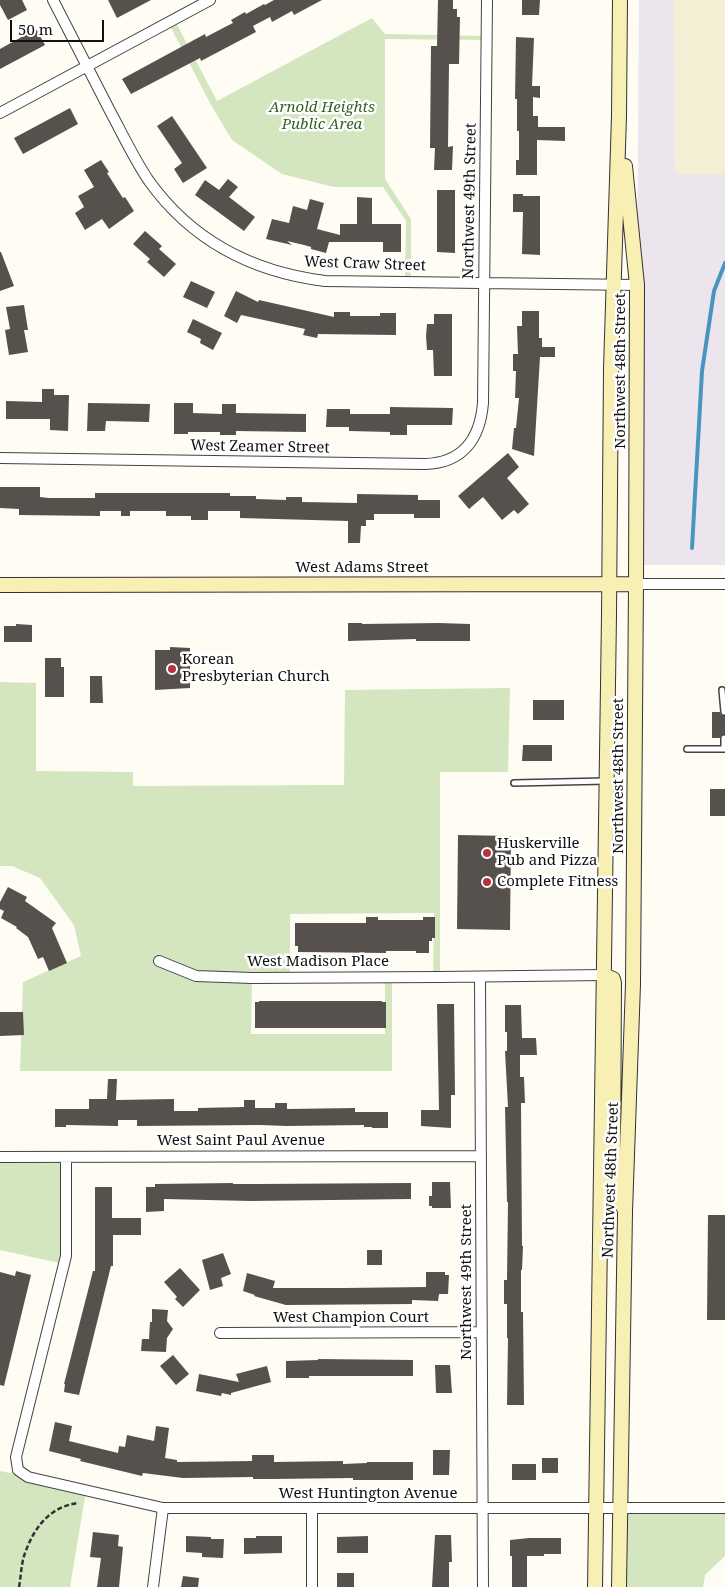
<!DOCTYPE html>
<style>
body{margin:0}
#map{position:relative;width:725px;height:1587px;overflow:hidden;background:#fefcf3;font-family:"Noto Serif",serif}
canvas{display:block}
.scale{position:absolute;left:10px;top:20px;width:94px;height:22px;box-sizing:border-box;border:2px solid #101010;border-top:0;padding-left:6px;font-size:15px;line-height:18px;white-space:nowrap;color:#101010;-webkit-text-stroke:4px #fff;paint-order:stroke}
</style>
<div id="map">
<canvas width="725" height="1587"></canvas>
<div class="scale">50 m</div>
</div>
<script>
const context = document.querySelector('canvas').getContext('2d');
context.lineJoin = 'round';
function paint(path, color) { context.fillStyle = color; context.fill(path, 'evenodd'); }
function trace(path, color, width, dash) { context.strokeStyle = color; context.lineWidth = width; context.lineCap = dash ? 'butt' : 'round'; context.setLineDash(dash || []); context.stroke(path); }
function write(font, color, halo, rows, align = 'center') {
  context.font = font + ' "Noto Serif",serif'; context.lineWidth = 5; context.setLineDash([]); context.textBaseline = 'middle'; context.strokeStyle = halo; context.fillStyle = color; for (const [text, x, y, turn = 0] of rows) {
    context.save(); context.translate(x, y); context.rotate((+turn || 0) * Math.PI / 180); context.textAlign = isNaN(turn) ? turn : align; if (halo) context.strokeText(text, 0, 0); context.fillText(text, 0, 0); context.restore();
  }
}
const industrial = new Path2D(`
 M639,0H725V565H635Z`);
const farmland = new Path2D(`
 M674,0H725V174H675Z`);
const green = new Path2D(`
 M372,18L385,34L486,36V40L385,39V179L411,219V282H405L406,221L383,187H334L282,174L232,140L211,105L168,22L174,19L217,101Z
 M0,682L36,683V771L133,772V786L344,785L345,690L510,688L508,772H440V977H433L434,913L290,914V977L252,978L251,1034H385V977H392V1071H20L23,982L81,956L74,925L40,878L12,866H0Z
 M0,1157H66L64,1264L0,1250Z
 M18,1470L86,1491L70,1587H0V1471L10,1473Z
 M620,1508H725V1556L705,1575L703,1587H619Z`);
const stream = new Path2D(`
 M692,548L702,371L714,291L725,263`);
const building = new Path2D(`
 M0,0H22L27,10L8,20L0,5Z
 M108,0H151L117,18Z
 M274,0H322L294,15L292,11L272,22L270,17L253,26L256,32L201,61L200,58L131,94L122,79L205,34L206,37L225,27L233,23L231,20L245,12L246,14L264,4L265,5Z
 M438,0H453V9H457V17H460L459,64H449L448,147L453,146L452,170H434L435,148H430L431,46H437Z
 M522,0H540L539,15H522Z
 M36,29L45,45L0,69V49Z
 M516,37L534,38L532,86H540V98L533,97V116H538V127H565V141L537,140V175H516V160H519V131H517V99H515Z
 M70,108L78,124L23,154L14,138Z
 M172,116L207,168L183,183L174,169L182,163L157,126Z
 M101,160L109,172L107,173L119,192L123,198L125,197L134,211L109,229L102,219L85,230L75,213L84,207L78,196L94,187L84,170Z
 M228,179L238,187L229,197L255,217L244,231L195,195L205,180L219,190Z
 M437,190H455V253L437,252Z
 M513,194H523V196H540V255L522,254L523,212H513Z
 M357,197L372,198V224H401V252H383V242H329L326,253L311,249V247L304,245L287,241L292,245L266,239L272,219L289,223L293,206L307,210L310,199L324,203L317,229L340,235V224H357Z
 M145,231L162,246L159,249L176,264L164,277L147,262L150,259L133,244Z
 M0,252H1L14,286L0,291Z
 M191,281L215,292L207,308L183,297Z
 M236,291L258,302L259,300L334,317V312H350V316H380V313H396V335L318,334L317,338L303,335L305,329L241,315L237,323L224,316Z
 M24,305L28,330H24L28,352L9,355L5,330L10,329L6,307Z
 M522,311H539V338H542V347H555V357H540L534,456L512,449L514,428H516L519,398H515L516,371H513V354H518L517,326H522Z
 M434,314H452V376H434L433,350H427L426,336L427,324H434Z
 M193,319L222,333L213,350L200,343L201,339L187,332Z
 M42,389H54V395H69L68,431L50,430V419H6V401L42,402Z
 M88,403L150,404L149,422L106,421L105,431H87Z
 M174,403H193V413L222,414V404H236V413L306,414V432L236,431V435H220V432H188V434H174Z
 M390,407L453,408L452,425H407V435H390V432L349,431V427H326L327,409H350V414H390Z
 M508,453L519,467L507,478L529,504L518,514L514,510L502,520L483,497L469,509L458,496Z
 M0,487H40V497L49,498H95V493H230V496H256V499L286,500V497H302V502L357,503V494L418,495V500H440V518H414V514H374V520H366V526H361L360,543H348V521L240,518V511H208V520H191V516H166V511H130V516H121V511H100V516L19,515V509L0,508Z
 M348,623H362V624L439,623L470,624V641H416V639L348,641Z
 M16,624L32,625V642H4V626H16Z
 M170,647L190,648V688L155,690V650H170Z
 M45,658H61V667H64V697H45Z
 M90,676H102L103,703H90Z
 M533,700H564V720H533Z
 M712,712H720L721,715L725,716V734L721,735L720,738H712Z
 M523,745H552V761H522Z
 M710,789H725V816H710Z
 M458,835L511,836L510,930L457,929Z
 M8,887L27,897L25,901L56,923L52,928L67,963L49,971L43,957L38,959L28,937L16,928L17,927L1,918L4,911L0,909V902Z
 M366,917H378V920H423V917H435V938H432V941H429V953H416V951H386V953L298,952V946H295V923H366Z
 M259,1001H382V1002H386V1028H255V1002H259Z
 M437,1004H454L455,1095H451V1128L421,1126V1110H439Z
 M505,1005H521L522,1038H536L537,1055H520V1077H524L525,1103H521L522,1246H523L522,1270H521V1312H523L524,1405H507L508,1338H507V1304H504V1280H507L508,1202H507L505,1107H508L505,1051H507V1032H505Z
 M0,1012H23L24,1035L0,1036Z
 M108,1079H117L116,1100L174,1099V1111H198V1108L244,1107V1100H255V1108H275V1103H287V1109L355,1108V1112H388V1128H372V1127H364V1125L286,1126L260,1125L137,1126V1120H118V1126L66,1125V1127H55V1109H89V1099H107Z
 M432,1182H450L451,1208H432V1206H429V1196H432Z
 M233,1183V1184H259L411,1183V1199L251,1201L164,1199V1211L146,1212V1187H155V1184Z
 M95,1187H112V1218H141V1235H113V1266H111L79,1395L64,1392L65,1384H64L93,1271H95Z
 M708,1215H725V1320H707Z
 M367,1250H382V1265H367Z
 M223,1253L231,1274L221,1278L223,1286L210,1290L202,1260Z
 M180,1268L200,1290L183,1307L175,1299L177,1297L164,1282Z
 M16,1271L31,1275L4,1386L0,1385V1272L15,1276Z
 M426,1272H445V1275H449L448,1294H439L438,1301L412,1300V1304L286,1305L254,1296L255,1295L243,1291L247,1273L275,1281L273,1288H344L426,1287Z
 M152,1309L168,1310L167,1321L173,1329L167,1338L166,1352L141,1351L142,1339H149L150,1322H152Z
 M173,1355L189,1374L176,1385L160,1366Z
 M318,1359L413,1360V1376H309V1378H286V1361L318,1360Z
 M435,1365H450L452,1393H436Z
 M267,1366L271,1382L231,1393V1395L222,1393L221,1396L196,1391L199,1374L239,1382L236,1374Z
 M55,1422L72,1426L69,1441L118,1453L119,1446L125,1447L127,1435L154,1441L156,1426L169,1428L165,1458L177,1460V1462L252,1461V1455H274V1462L343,1461V1464L367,1463V1462H413V1480H353V1478L274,1479H253V1477L183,1478L143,1473L142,1476L80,1461L81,1459L49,1451Z
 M433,1450H450L449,1475H433Z
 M542,1458H558V1473H542Z
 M512,1464H536V1480H512Z
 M93,1532L119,1535L118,1546L123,1547L119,1587H97L101,1558L90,1557Z
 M435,1535H451L452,1562H449V1587H432Z
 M186,1536L211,1537V1539H224L223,1558L202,1557V1553L186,1552Z
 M256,1536H282V1553L244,1554V1538H256Z
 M368,1536V1553H337V1537Z
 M529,1538H561V1554H544V1556H527V1587H512V1556H510V1540Z
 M337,1573H354V1587H337Z
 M183,1576L199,1578L198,1587H181Z`);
const path = new Path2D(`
 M19,1587C21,1577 21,1566 24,1556C33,1529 49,1506 79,1503`);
const lane = new Path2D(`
 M722,690L724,712
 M687,749H725
 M724,749V738
 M514,783L606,781`);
const street = new Path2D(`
 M53,0C72,37 91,74 110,111C123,135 134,159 149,181C192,241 253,272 325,281L637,285
 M0,113L210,0
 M0,458L425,464C463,463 480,439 483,403L487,0
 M636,584H725
 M159,961L196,976L252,978L440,977L604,975
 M480,977L483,1587
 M0,1157L481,1156
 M66,1157V1256L16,1457L18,1470L28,1477L163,1508H725
 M220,1333L482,1332
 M153,1587L163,1508
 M312,1587V1509`);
const secondary = new Path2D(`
 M0,585L636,584
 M604,975L613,979L614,983L613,1178L623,1207
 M595,1587L609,615L611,368L619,116L620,0
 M619,1587L625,1212L633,984L636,584L637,285L625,166`);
const markers = [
 [172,669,5,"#b4343d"],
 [487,853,5,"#b4343d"],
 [487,882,5,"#b4343d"]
];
const parkNames = [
 ["Arnold Heights",322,108],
 ["Public Area",322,125]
];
const streetNames = [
 ["Northwest 49th Street",470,201,-89],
 ["West Craw Street",365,264,2],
 ["Northwest 48th Street",621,371,-90],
 ["West Zeamer Street",260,447,1],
 ["West Adams Street",362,568],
 ["Northwest 48th Street",619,776,-90],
 ["West Madison Place",318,962],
 ["West Saint Paul Avenue",241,1141],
 ["Northwest 48th Street",611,1180,-88],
 ["Northwest 49th Street",467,1282,-90],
 ["West Champion Court",351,1318],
 ["West Huntington Avenue",368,1494]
];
const poiNames = [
 ["Korean",182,660],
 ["Presbyterian Church",182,677],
 ["Huskerville",497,844],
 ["Pub and Pizza",497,861],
 ["Complete Fitness",497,882]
];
paint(industrial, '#ece5ed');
paint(farmland, '#f2efd5');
paint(green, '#d4e6bf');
trace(stream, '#4a94c1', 4);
paint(building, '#57514d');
trace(lane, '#434343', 8);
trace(street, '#434343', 12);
trace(secondary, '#323232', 16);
trace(path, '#323232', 2.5, [5, 2.5]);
trace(lane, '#fff', 5);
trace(street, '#fff', 10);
trace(secondary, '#f8efb5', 14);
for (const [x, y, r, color] of markers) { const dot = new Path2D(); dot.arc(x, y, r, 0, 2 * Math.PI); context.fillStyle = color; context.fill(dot); trace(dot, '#fff', 2); }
write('italic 15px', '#336225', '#fff', parkNames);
write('15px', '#101010', '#fff', streetNames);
write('15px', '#101010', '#fff', poiNames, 'left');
</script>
